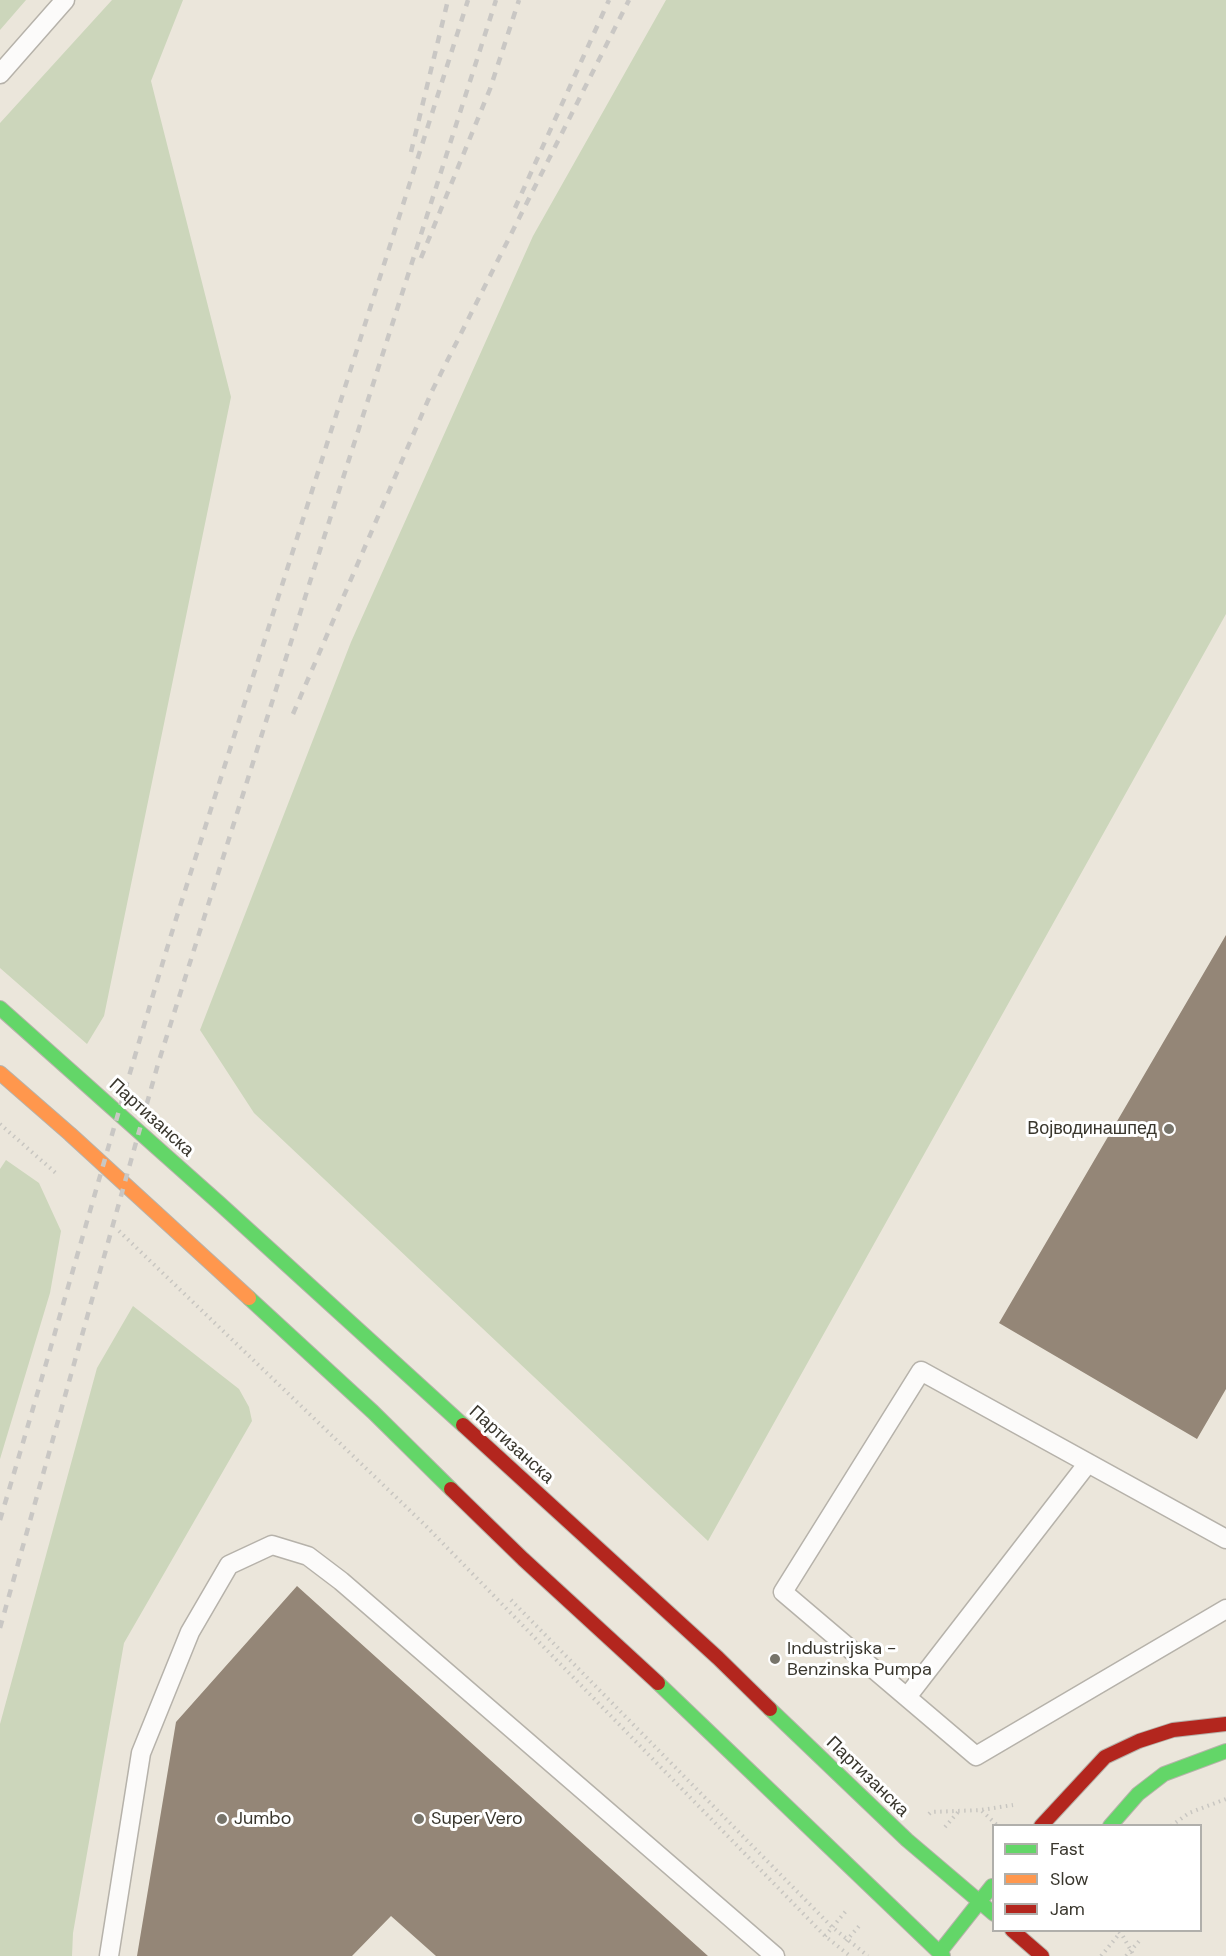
<!DOCTYPE html>
<meta charset="utf-8">
<style>
body{margin:0}
#map{position:relative;width:1226px;height:1956px;overflow:hidden;background:#ebe6db;font-family:"DM Sans",sans-serif}
canvas{display:block}
.legend{position:absolute;left:992px;top:1824px;width:210px;height:108px;box-sizing:border-box;background:#fff;border:2px solid #b0afab;margin:0;padding:8px 10px;list-style:none;font-size:18px;color:#39362d}
.legend li{display:flex;align-items:center;gap:12px;height:30px}
.legend b{width:30px;border:2px solid #b0afab}
</style>
<div id="map">
<canvas width="1226" height="1956"></canvas>
<ul class="legend">
<li><b style="height:8px;background:#63d668"></b>Fast</li>
<li><b style="height:8px;background:#ff974d"></b>Slow</li>
<li><b style="height:8px;background:#b3261e"></b>Jam</li>
</ul>
</div>
<script>
const context = document.querySelector('canvas').getContext('2d');
context.lineJoin = 'round';
function paint(path, color) { context.fillStyle = color; context.fill(path, 'evenodd'); }
function trace(path, color, width, dash) { context.strokeStyle = color; context.lineWidth = width; context.lineCap = dash ? 'butt' : 'round'; context.setLineDash(dash || []); context.stroke(path); }
function write(font, color, halo, rows, align = 'center') {
  context.font = font + ' "DM Sans",sans-serif'; context.lineWidth = 6; context.setLineDash([]); context.textBaseline = 'middle'; context.strokeStyle = halo; context.fillStyle = color; for (const [text, x, y, turn = 0] of rows) {
    context.save(); context.translate(x, y); context.rotate((+turn || 0) * Math.PI / 180); context.textAlign = isNaN(turn) ? turn : align; if (halo) context.strokeText(text, 0, 0); context.fillText(text, 0, 0); context.restore();
  }
}
const green = new Path2D(`
 M0,0H26L0,30Z
 M112,0H183L151,81L231,397L104,1016L87,1044L0,968V123Z
 M666,0H1226V614L708,1541L254,1113L200,1030L351,642L533,236Z
 M6,1160L39,1183L61,1231L50,1293L0,1459V1169Z
 M133,1306L239,1389L249,1407L252,1421L124,1643L73,1933L72,1956H0V1724L97,1368Z`);
const building = new Path2D(`
 M1226,935V1389L1197,1439L999,1323Z
 M297,1586L708,1956H436L391,1916L352,1956H137L176,1722Z`);
const path = new Path2D(`
 M0,1124L58,1175
 M119,1231L426,1526L825,1936L850,1956
 M511,1600L832,1927L868,1956
 M982,1811L998,1826
 M929,1814L931,1812L981,1810L1013,1805
 M1171,1826L1189,1813L1226,1799
 M945,1827L959,1811
 M1120,1931L1134,1956
 M825,1936L846,1911
 M846,1941L860,1925
 M1101,1956L1120,1933L1117,1930
 M1126,1956L1141,1939`);
const lane = new Path2D(`
 M0,74L65,0
 M1226,1539L921,1371L783,1592L976,1756L1226,1609
 M907,1697L1088,1463
 M109,1956L141,1753L190,1632L229,1565L272,1545L308,1556L341,1581L775,1956`);
const fast = new Path2D(`
 M0,1008L219,1203L463,1425
 M249,1298L373,1412L451,1489
 M658,1683L943,1956
 M770,1709L907,1840L994,1914
 M1110,1826L1138,1794L1164,1774L1226,1751
 M939,1953L992,1886`);
const slow = new Path2D(`
 M0,1073L70,1134L249,1298`);
const jam = new Path2D(`
 M463,1425L718,1658L770,1709
 M451,1489L523,1559L658,1683
 M1041,1826L1105,1757L1139,1741L1173,1730L1226,1724
 M1012,1930L1042,1956`);
const rail = new Path2D(`
 M411,152L448,0
 M515,208L609,0
 M421,258L490,89L519,0
 M293,714L432,391L629,0
 M0,1520C60,1320 115,1118 176,919L468,0
 M0,1628L158,1064L320,550L496,0`);
const markers = [
 [1169,1129,6,"#77746a"],
 [775,1659,6,"#77746a"],
 [222,1819,6,"#77746a"],
 [419,1819,6,"#77746a"]
];
const streetNames = [
 ["Партизанска",151,1118,42],
 ["Партизанска",511,1445,42],
 ["Партизанска",867,1777,44]
];
const poiNames = [
 ["Војводинашпед",1157,1129,"right"],
 ["Industrijska -",787,1649],
 ["Benzinska Pumpa",787,1670],
 ["Jumbo",234,1819],
 ["Super Vero",431,1819]
];
paint(green, '#ccd6bb');
paint(building, '#948677');
trace(lane, '#b6b2aa', 21);
trace(fast, '#b6b2aa', 16);
trace(slow, '#b6b2aa', 16);
trace(jam, '#b6b2aa', 16);
trace(path, '#c8c6c1', 4, [1.5, 4.5]);
trace(lane, '#fcfbfa', 18);
trace(fast, '#63d668', 14);
trace(slow, '#ff974d', 14);
trace(jam, '#b3261e', 14);
trace(rail, '#c9c7c4', 4.5, [8, 8]);
for (const [x, y, r, color] of markers) { const dot = new Path2D(); dot.arc(x, y, r, 0, 2 * Math.PI); context.fillStyle = color; context.fill(dot); trace(dot, '#fff', 2); }
write('18px', '#39362d', '#fff', streetNames);
write('18px', '#39362d', '#fff', poiNames, 'left');
</script>
